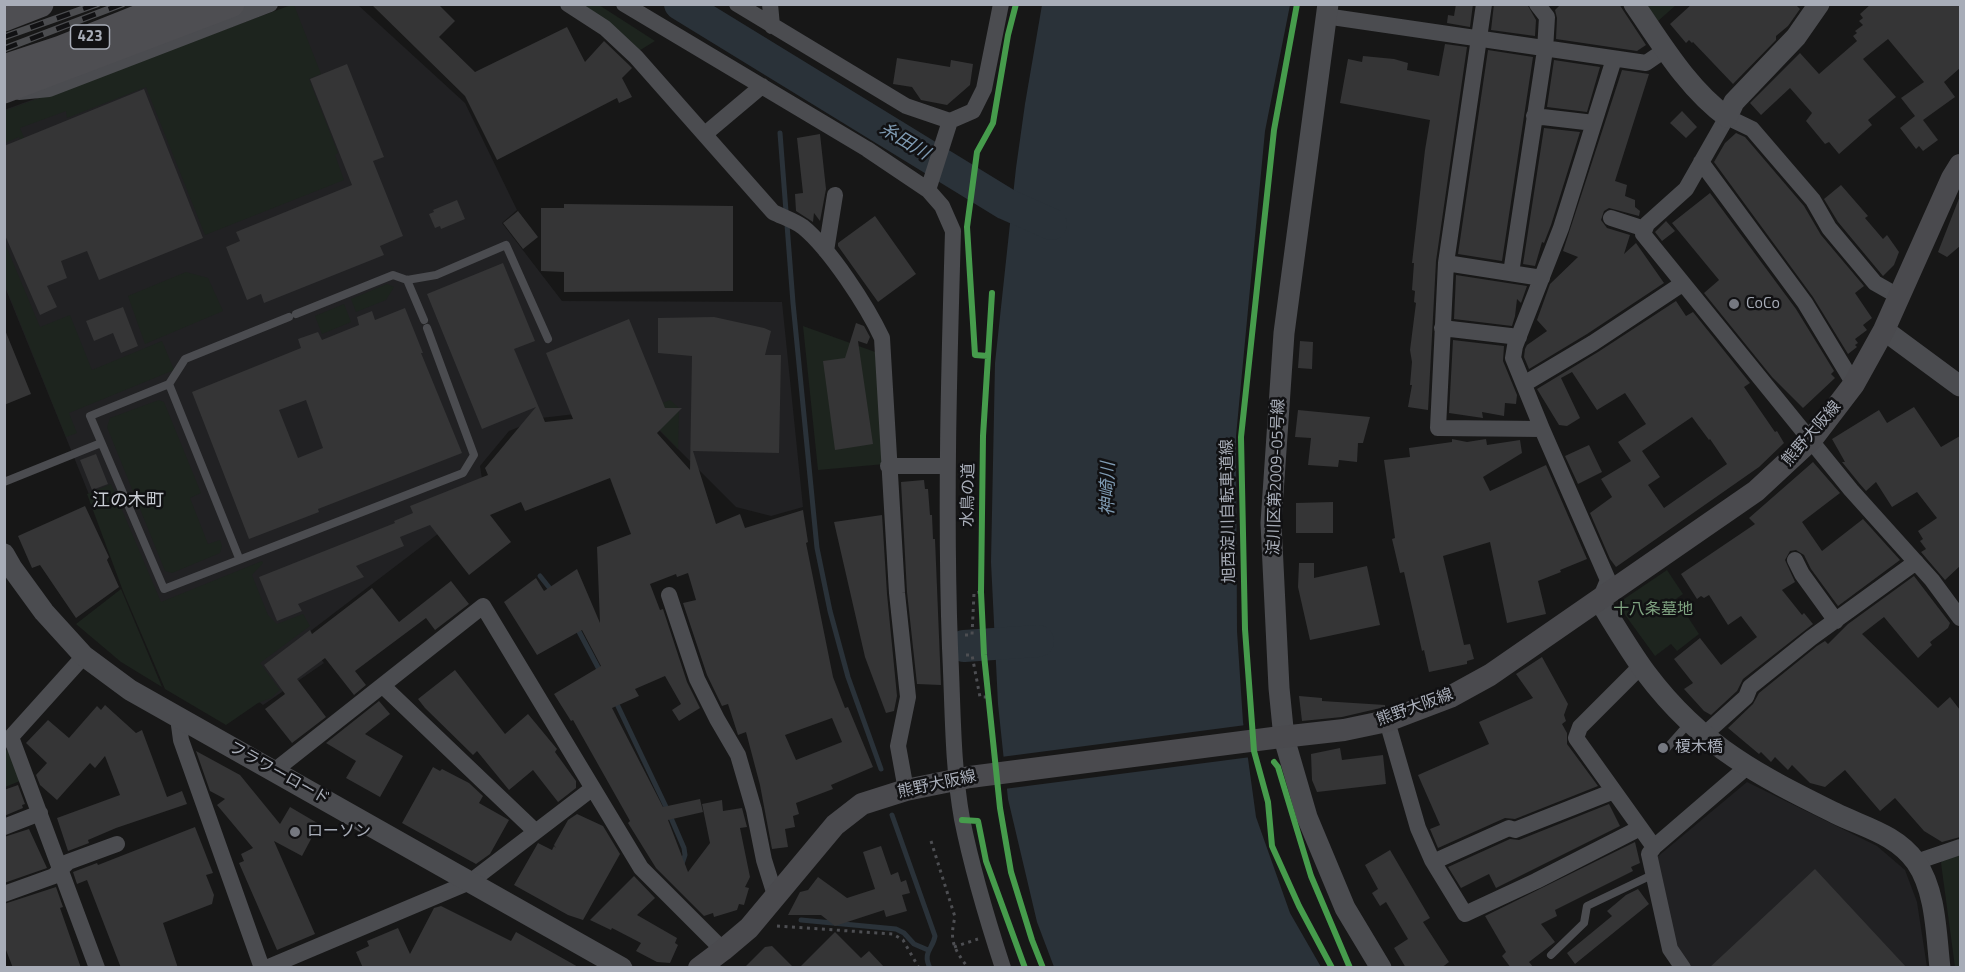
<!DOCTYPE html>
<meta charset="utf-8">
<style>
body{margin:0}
#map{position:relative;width:1965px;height:972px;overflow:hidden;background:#171717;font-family:"Titillium Web",sans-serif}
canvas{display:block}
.frame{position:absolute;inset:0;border:6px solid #a8adb8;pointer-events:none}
</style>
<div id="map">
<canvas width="1965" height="972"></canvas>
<div class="frame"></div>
</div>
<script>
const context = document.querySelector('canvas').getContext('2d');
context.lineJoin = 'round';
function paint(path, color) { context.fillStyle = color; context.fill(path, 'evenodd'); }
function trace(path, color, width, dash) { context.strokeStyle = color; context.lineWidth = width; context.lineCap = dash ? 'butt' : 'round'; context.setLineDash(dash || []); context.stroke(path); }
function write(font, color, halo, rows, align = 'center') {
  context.font = font + ' "Titillium Web","Noto Sans JP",sans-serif'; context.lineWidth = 5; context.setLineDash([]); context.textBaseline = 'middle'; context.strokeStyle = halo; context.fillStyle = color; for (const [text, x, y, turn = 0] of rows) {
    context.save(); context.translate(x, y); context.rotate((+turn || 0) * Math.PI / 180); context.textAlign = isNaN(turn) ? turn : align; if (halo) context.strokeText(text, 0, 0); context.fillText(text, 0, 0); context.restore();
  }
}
const built = new Path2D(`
 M294,5H358L465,103L517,210L502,223L562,301L782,302L803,507L771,516L736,507L636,407L541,418L509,431L480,466L485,498L304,636L324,663L263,705L258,701L167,687L5,287L4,110Z
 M1747,782L1877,846L1905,870L1917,902L1927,967H1691L1676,951L1656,858Z`);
const green = new Path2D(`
 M291,5H294L321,74L309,79L338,153L335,155L344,180L205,235L146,87L67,118L66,111L20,128L36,167L31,169L19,137L5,143L4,111Z
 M578,5H599L655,41L637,52Z
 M1645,5H1676L1657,22Z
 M4,241L40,327L70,315L92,370L162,341L174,370L69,413L77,433L66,437L5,285Z
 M186,272L208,278L223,311L145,344L128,296Z
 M387,284L394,287L386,300L356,312L351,299Z
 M344,304L351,322L322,334L315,316Z
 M803,326L878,353L885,464L818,470Z
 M159,400L164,402L201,493L190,498L208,544L220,540L222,546L220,553L172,573L165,571L107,427L110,418Z
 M670,400L679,408L678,449L642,411Z
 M111,484L161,602L262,561L263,563L252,575L268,615L277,624L303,614L310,626L260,663L280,690L271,698L258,703L226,725L165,689L123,591L87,494Z
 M1667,570L1683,594L1676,599L1699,634L1677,651L1671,644L1655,656L1623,612L1624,599Z
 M121,589L162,687L121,662L76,624Z
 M5,750L9,751L20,781L5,787Z
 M1960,853V967H1955L1941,863L1943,859Z`);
const water = new Path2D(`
 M1042,5H1290L1265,131L1236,436L1237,631L1243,722L1256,817L1290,913L1321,967H1054L1037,922L1008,799L998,704L991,562L995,363L1016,168L1025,104Z`);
const pier = new Path2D(`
 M1246,725L1251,757L1004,789L1001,757Z`);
const stream = new Path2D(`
 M780,133L793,303L817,548L830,611L848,677L881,769
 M540,576L552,591
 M576,626L601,673
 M615,700L668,811L684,848L685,855L681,867
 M892,815L935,936C933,949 922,952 930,968
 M801,920L896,929L904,933L914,944L928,950`);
const river = new Path2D(`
 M680,4L1006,204L1051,224
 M964,646L1038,641`);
const building = new Path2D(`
 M371,4H438L455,21L439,37L475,72L567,27L585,62L604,41L628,64L632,68L622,78L632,97L619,103L617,98L497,160L465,96Z
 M1456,4H1473L1470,27L1447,23L1448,15L1454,16Z
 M1494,4H1527L1536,20L1535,36L1491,30Z
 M1561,4H1619L1646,45L1637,51L1556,39L1557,18L1555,10Z
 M1692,4H1795L1800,9L1788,26L1776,36V40L1733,84L1693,42L1692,43L1689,40L1686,43L1670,24Z
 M1871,4H1960V68L1944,82L1955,97L1923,120L1938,140L1923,151L1919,146L1916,149L1900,128L1915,116L1901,98L1924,82L1888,39L1863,59L1896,97L1868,120L1872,125L1839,154L1829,142L1825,144L1806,121L1812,113L1790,88L1761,115L1750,103L1800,53L1819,74L1857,41L1853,36L1857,33L1855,31L1863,25L1859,21L1863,18L1860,14Z
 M1445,44L1467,47L1436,261L1428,410L1408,407L1412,385H1410L1412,362L1410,350L1416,303L1414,302L1415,291L1412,290L1414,263H1412L1425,150L1430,120L1340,103L1348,59L1362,62L1363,56L1394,59L1408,63L1407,70L1439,76Z
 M1488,50L1533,57L1502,261L1458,254Z
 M897,58L950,67L951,60L973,64L970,85L947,105L921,100L912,87L893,84Z
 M1554,60L1600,67L1587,112L1547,107Z
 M347,64L384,157L373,161L403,236L380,246L384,255L264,303L261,294L247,300L226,247L240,241L236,232L352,185L310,79Z
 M1622,70L1649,74L1615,181L1627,185L1625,196L1635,200V207L1640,211L1639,216L1609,208L1604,211L1601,220L1607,228L1630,235L1624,254L1636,243L1664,283L1587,334L1529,369L1524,357L1525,349L1527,345L1547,331L1537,320L1550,284L1578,257L1563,251Z
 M144,89L203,238L99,280L87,251L61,261L67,278L47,286L57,307L40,315L4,233V146Z
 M1682,111L1697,127L1686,138L1670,123Z
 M1544,128L1580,132L1551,225L1544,243L1542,242L1535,266L1523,264Z
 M1736,133L1745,137L1804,206L1821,235L1864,286L1855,293L1872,318L1863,325L1867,330L1855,339L1858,343L1855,345L1857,347L1848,354L1813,297L1714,162L1725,143Z
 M820,134L826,189L820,221L814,213L813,222L796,211L795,194L803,193L797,138Z
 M1841,185L1868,216L1865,218L1883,239L1887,235L1899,252L1894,265L1883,276L1838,222L1824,199Z
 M1710,193L1796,309L1834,371L1831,374L1835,378L1803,408L1772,377L1704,293L1719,280L1672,223Z
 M1960,196V246L1947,257L1938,252Z
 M457,200L465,219L441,229L440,226L435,228L429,214L434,212L433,210Z
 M564,204L733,206V291L564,292V272L541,271V208H564Z
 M518,211L538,237L523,249L503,223Z
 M875,216L916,274L878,302L838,246V243Z
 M1666,221L1675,231L1662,241L1655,232Z
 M503,263L535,341L514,349L545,422L573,419L546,353L629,319L665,408H682L657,433L690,470L692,356L658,353V318L714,317L764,328L771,331L765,355H781L779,453L693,451L716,524L740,514L745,528L803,510L808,542L806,543L833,677L845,708L848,707L873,767L831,785L833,789L796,803L799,814L793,816L795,827L785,829L788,847L772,849L760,785L746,732L738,735L728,704L722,706L707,675L683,603L696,600L688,573L677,577L676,574L650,584L660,610L663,609L687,682L700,708L679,721L672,710L681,704L665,676L635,689L639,696L612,708L663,807L700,799L703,812L668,820L688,872L710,843L702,804L722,800L723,811L742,808L747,827L740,828L750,877L745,887L749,888L744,905L739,904L737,910L714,917L713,913L704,916L656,868L628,823L630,821L573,720L571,721L554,694L601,666L582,630L537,655L504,602L536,578L544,591L577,569L600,623L597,547L631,534L610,478L525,511L521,502L490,515L511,542L469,575L430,525L400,537L404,546L356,566L364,577L298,604L302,611L277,621L259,577L395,523L394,521L413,513L410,506L488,475L485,468L536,407L482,429L427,294ZM832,718L842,742L796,760L785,735Z
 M1456,275L1527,286L1521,303L1517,299L1515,316L1512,326L1454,319Z
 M1676,301L1686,316L1693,312L1750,383L1744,387L1775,432L1777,431L1784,443L1759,467L1616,567L1610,559L1590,513L1612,497L1601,479L1631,461L1618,442L1646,424L1625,393L1597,410L1572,372L1561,378L1580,418L1567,426L1559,425L1537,389L1598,352ZM1692,417L1709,440L1710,439L1727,464L1664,508L1648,485L1660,477L1642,451Z
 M123,307L138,346L121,353L113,333L94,341L86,321Z
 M405,308L423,353H421L462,453L318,509L319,512L249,539L192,392L301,348L298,339L318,332L322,340L359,325L357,317L372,311L375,320ZM306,400L323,448L298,458L279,410Z
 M856,323L864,326L870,337L867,344L858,341L873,444L835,450L823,361L845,358Z
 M5,330L31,394L4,405V331Z
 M1453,340L1504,346L1503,361L1517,395L1516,404L1505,403L1504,416L1482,412L1483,418L1449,413Z
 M1300,341L1313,342L1312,369L1298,368Z
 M1914,407L1941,447L1960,436V566L1945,580L1921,552L1926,549L1920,541L1923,539L1918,531L1937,518L1917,492L1892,507L1876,482L1866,491L1859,483L1842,462H1845L1832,439L1879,410L1887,423Z
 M1298,410L1370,417L1363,443H1358L1357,462L1339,460L1338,467L1308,465L1311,438L1295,437Z
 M1452,439L1467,442L1486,439L1487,445L1520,440L1522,453L1483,477L1490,491L1546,465L1587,559L1560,570L1561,572L1538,581L1546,614L1507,623L1490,542L1443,556L1464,645L1470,644L1474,659L1467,661V664L1429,672L1424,650L1422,651L1404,572L1400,573L1392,539L1395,538L1384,460L1410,457L1409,448L1452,442Z
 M1589,445L1602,472L1578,484L1565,456Z
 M96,454L108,484L92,490L80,460Z
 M1813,462L1840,493L1802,522L1822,551L1863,519L1900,560L1838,606L1811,569L1804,555L1796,550L1790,551L1785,560L1795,582L1782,590L1802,615L1804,613L1813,624L1743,679L1737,691L1711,715L1704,711L1684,689L1693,683L1674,659L1700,638L1721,665L1757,637L1741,616L1728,625L1709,595L1704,598L1701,596L1697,599L1681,574L1755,524L1749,518Z
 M924,480L925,489H928L930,515H932L933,539H935L941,685L917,684L907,592L901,482Z
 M1333,502V533H1296V503Z
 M85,506L109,557L107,560L119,587L76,618L40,565L32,568L18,536Z
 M882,515L887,594L897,696L894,711L886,713L865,657L834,522Z
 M1299,563H1314V578L1367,566L1380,625L1310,640L1298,587Z
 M1914,576L1950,623L1948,628L1930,642L1932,645L1918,658L1884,617L1862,634L1938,708L1950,697L1960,710V837L1942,842L1924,831L1895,798L1880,811L1845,770L1825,787L1810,783L1792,765L1788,770L1775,757L1771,762L1761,752L1759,754L1728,728L1753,704L1759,693L1817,646L1825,641L1828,644L1848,624Z
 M451,581L469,604L435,630L426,618L355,671L366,685L354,695L325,658L297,679L326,717L292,743L265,709L285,694L264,665L310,630L312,634L372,588L399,622Z
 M1542,657L1568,704L1564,715L1566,721L1562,724L1567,733V744L1598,786L1515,819L1505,818L1438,848L1430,829L1440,825L1418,775L1489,744L1479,722L1533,698L1516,674Z
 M455,670L505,734L528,714L557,749L555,752L576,781V788L558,802L533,770L509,790L477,751L473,755L425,708L418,699Z
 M1299,696L1322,698V701L1385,705V707L1342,717L1302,721Z
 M379,701L390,714L365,734L403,756L380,797L346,778L356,761L326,743Z
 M105,705L136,733L142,730L167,797L182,791L187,804L116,828L88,840L89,843L68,851L57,818L120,795L105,756L95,768L90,763L57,800L40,785L36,775L47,763L26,743L48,720L69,738L97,706L101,710Z
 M1340,748L1342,760L1383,755L1386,784L1317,792L1312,780L1311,754Z
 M196,751L240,775L280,824L290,807L319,824L302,856L274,841L315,934L277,950L239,863L244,861L241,854L253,848L217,805L225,799L210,791Z
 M433,767L440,771L442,769L469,783L483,796L479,803L509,820L490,854L476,864L402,823Z
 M18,785L25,804L22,805L23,808L4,816V790Z
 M1609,804L1620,826L1496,888L1489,874L1461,888L1448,867L1510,839L1519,840Z
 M577,814L603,826L620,854L583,920L568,915L514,885L538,843L552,850L554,846L556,848L554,845L568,820Z
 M195,827L213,873L206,875L214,895L212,904L163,923L178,968H121L87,880L77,884L73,872L97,863L98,865Z
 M29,829L47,868L4,883V837Z
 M1635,842L1640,863L1631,867L1633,871L1555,910L1557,916L1541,924L1555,942L1529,962L1534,968H1511L1502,956L1506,952L1485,916Z
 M881,846L891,875L898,872L901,882L906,880L910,893L902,895L907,911L886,917L884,910L835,926L821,915H788L800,892L808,890L818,877L847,898L875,889L863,852Z
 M1390,850L1430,918L1423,922L1449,962L1441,968H1406L1394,948L1408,939L1386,902L1380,906L1372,893L1378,889L1365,865Z
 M1815,869L1907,968H1709Z
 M634,876L655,898L637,915L677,938L675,943L678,945L670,963L657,962L636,951L641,943L612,928L611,930L590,920Z
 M56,887L63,907L60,908L81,968H13L4,945V904Z
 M1638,889L1649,904L1575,964L1567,953L1612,916L1607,911L1626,895Z
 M441,906L511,941L516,932L580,968H363L356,952L369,946L367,941L398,928L410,954L434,908Z
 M835,932L861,958L869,951L885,968H799Z
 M772,946L794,968H744L765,947Z`);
const path = new Path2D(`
 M965,635H972L974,593L981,592
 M966,655H972L980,697H987
 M931,841L955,917C949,942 954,948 968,968
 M777,926L893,934L903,940L919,968
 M954,947L978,939`);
const service = new Path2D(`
 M407,280L424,320
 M296,314L393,275L407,280L436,275L506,245L548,339
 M169,384L185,359L289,317
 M4,482L101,443
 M239,558L169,384L90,416L164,589L463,473L474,455L427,328
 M1666,749L1690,722
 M1551,955L1584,923L1587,906L1654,874`);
const minor = new Path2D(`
 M568,4L605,28L636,57L773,212C783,217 795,221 803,227C830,249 867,306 882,338L897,593L908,697L898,746L906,790
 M624,4L867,149L928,190L942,206L953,231C949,370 945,509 950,648C953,705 952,763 962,819C972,869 987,919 1003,968
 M737,4L906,106L950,121L973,111L984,89L1001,4
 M770,4L772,26
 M1484,4L1446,263L1438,428L1542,429L1608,580L1600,599
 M1325,16L1646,63L1665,50
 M19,92L49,89L270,4
 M1534,116L1594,123
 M705,134L762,86
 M1701,162L1805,303L1854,384
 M928,190L950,121
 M1611,218L1645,229
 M826,251L835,195
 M1446,263L1542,278
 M1511,273L1545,50L1547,17L1537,4
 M1898,296L1875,283L1829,228L1813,200L1752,129L1727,117L1686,189L1647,224L1643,234L1851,490L1932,580L1960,618
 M1442,328L1519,337
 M1524,384L1593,343L1682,284
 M1542,429L1513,358L1515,346L1561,228L1614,59
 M888,466H947
 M1795,560L1802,574L1836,621
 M669,595L697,679L717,719L738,755L754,810L764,860L775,895
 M1641,666L1580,727L1576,738L1654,847
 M383,686L535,831
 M178,718L181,740L262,968
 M1387,721L1418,828L1432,860L1465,914L1536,881L1640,828
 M1705,734L1746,697L1750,687L1811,638L1916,562
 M11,737L97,968
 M4,740L11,737L84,656
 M274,771L483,606L641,868L723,950
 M4,827L40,813
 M1433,862L1509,828L1515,830L1614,791
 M1916,862L1960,847
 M4,894L54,876L68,862L117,844
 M266,968L470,882L593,788
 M1683,968L1670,949L1649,854L1654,847L1748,766`);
const tertiary = new Path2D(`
 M1328,4L1284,333L1271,523L1279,688L1284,738L1307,817L1345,908L1381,968
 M1634,4C1661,43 1688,89 1727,117L1734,102L1796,37L1819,4
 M1884,330L1960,386
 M4,554L12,568L44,612L84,656L130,690L622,968
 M1599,600C1614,624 1629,650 1646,673C1670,705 1702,736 1735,758C1766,779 1801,796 1835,813C1863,827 1896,834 1916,862C1936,891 1936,933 1940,968`);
const secondary = new Path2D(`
 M699,968L723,950L749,928L835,825L862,804L906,790L970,777L1273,738L1344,730L1387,721L1450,697L1490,675L1756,491L1812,439L1854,384L1884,330L1952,178L1960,165`);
const trunk = new Path2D(`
 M4,18L40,4
 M4,68L61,49L174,4
 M4,90L231,4`);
const rail = new Path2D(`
 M4,37L97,4
 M4,49L122,4`);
const cycleway = new Path2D(`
 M1297,4L1274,130L1241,437L1245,629L1254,751L1268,802L1272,846L1299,906L1332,968
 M992,293L983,436L981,592L984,655L1000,808L1011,872L1032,940L1043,968
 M988,356L975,355L967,227L977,152L993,123L1008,35L1016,4
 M1274,762L1278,767L1311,876L1350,968
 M962,820L978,821L986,861L1025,968`);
const markers = [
 [1734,304,6,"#757880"],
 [1663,748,6,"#757880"],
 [295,832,6,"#757880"]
];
const shields = [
 [90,37,39]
];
const shieldNames = [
 ["423",90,37]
];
const poiNames = [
 ["CoCo",1746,304],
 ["榎木橋",1675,748],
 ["ローソン",307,832]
];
const streetNames = [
 ["熊野大阪線",1812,434,-49],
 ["淀川区第2009-05号線",1277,477,-88],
 ["水鳥の道",969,495,-89],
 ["旭西淀川自転車道線",1229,511,-91],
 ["熊野大阪線",1415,708,-20],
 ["フラワーロード",279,774,29],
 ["熊野大阪線",937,785,-12]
];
const parkNames = [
 ["十八条墓地",1653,610]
];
const waterNames = [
 ["糸田川",904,142,31],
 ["神崎川",1109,489,-89]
];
const neighbourhoodNames = [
 ["江の木町",128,502]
];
paint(built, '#212123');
paint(green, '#1d241e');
paint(water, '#2a3239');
paint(pier, '#171717');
trace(stream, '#2a3239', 5);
trace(river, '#2a3239', 32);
paint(building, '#353536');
trace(path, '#4d4e52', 3, [3, 4.5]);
trace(service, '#4b4c50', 8);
trace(minor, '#4b4c50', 16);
trace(tertiary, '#4b4c50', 21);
trace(secondary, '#4a4a4e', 22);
trace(trunk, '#4e4e52', 27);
trace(rail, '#4b4c4f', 7);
trace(rail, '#111113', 4.5, [14]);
trace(cycleway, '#469c4c', 6);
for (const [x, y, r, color] of markers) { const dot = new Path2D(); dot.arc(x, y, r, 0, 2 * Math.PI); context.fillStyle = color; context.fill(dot); trace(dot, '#111113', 2); }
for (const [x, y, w] of shields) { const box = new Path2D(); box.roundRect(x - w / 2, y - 12, w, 24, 4.5); context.fillStyle = '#111113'; context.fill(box); trace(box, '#a8adb8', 1.5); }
write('bold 15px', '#a8adb8', null, shieldNames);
write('16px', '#a8adb8', '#111113', poiNames, 'left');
write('16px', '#a8adb8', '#111113', streetNames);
write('16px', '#7fa381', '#111113', parkNames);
write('italic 18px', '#7f9bb3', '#111113', waterNames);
write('18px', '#c9ccd4', '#111113', neighbourhoodNames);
</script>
